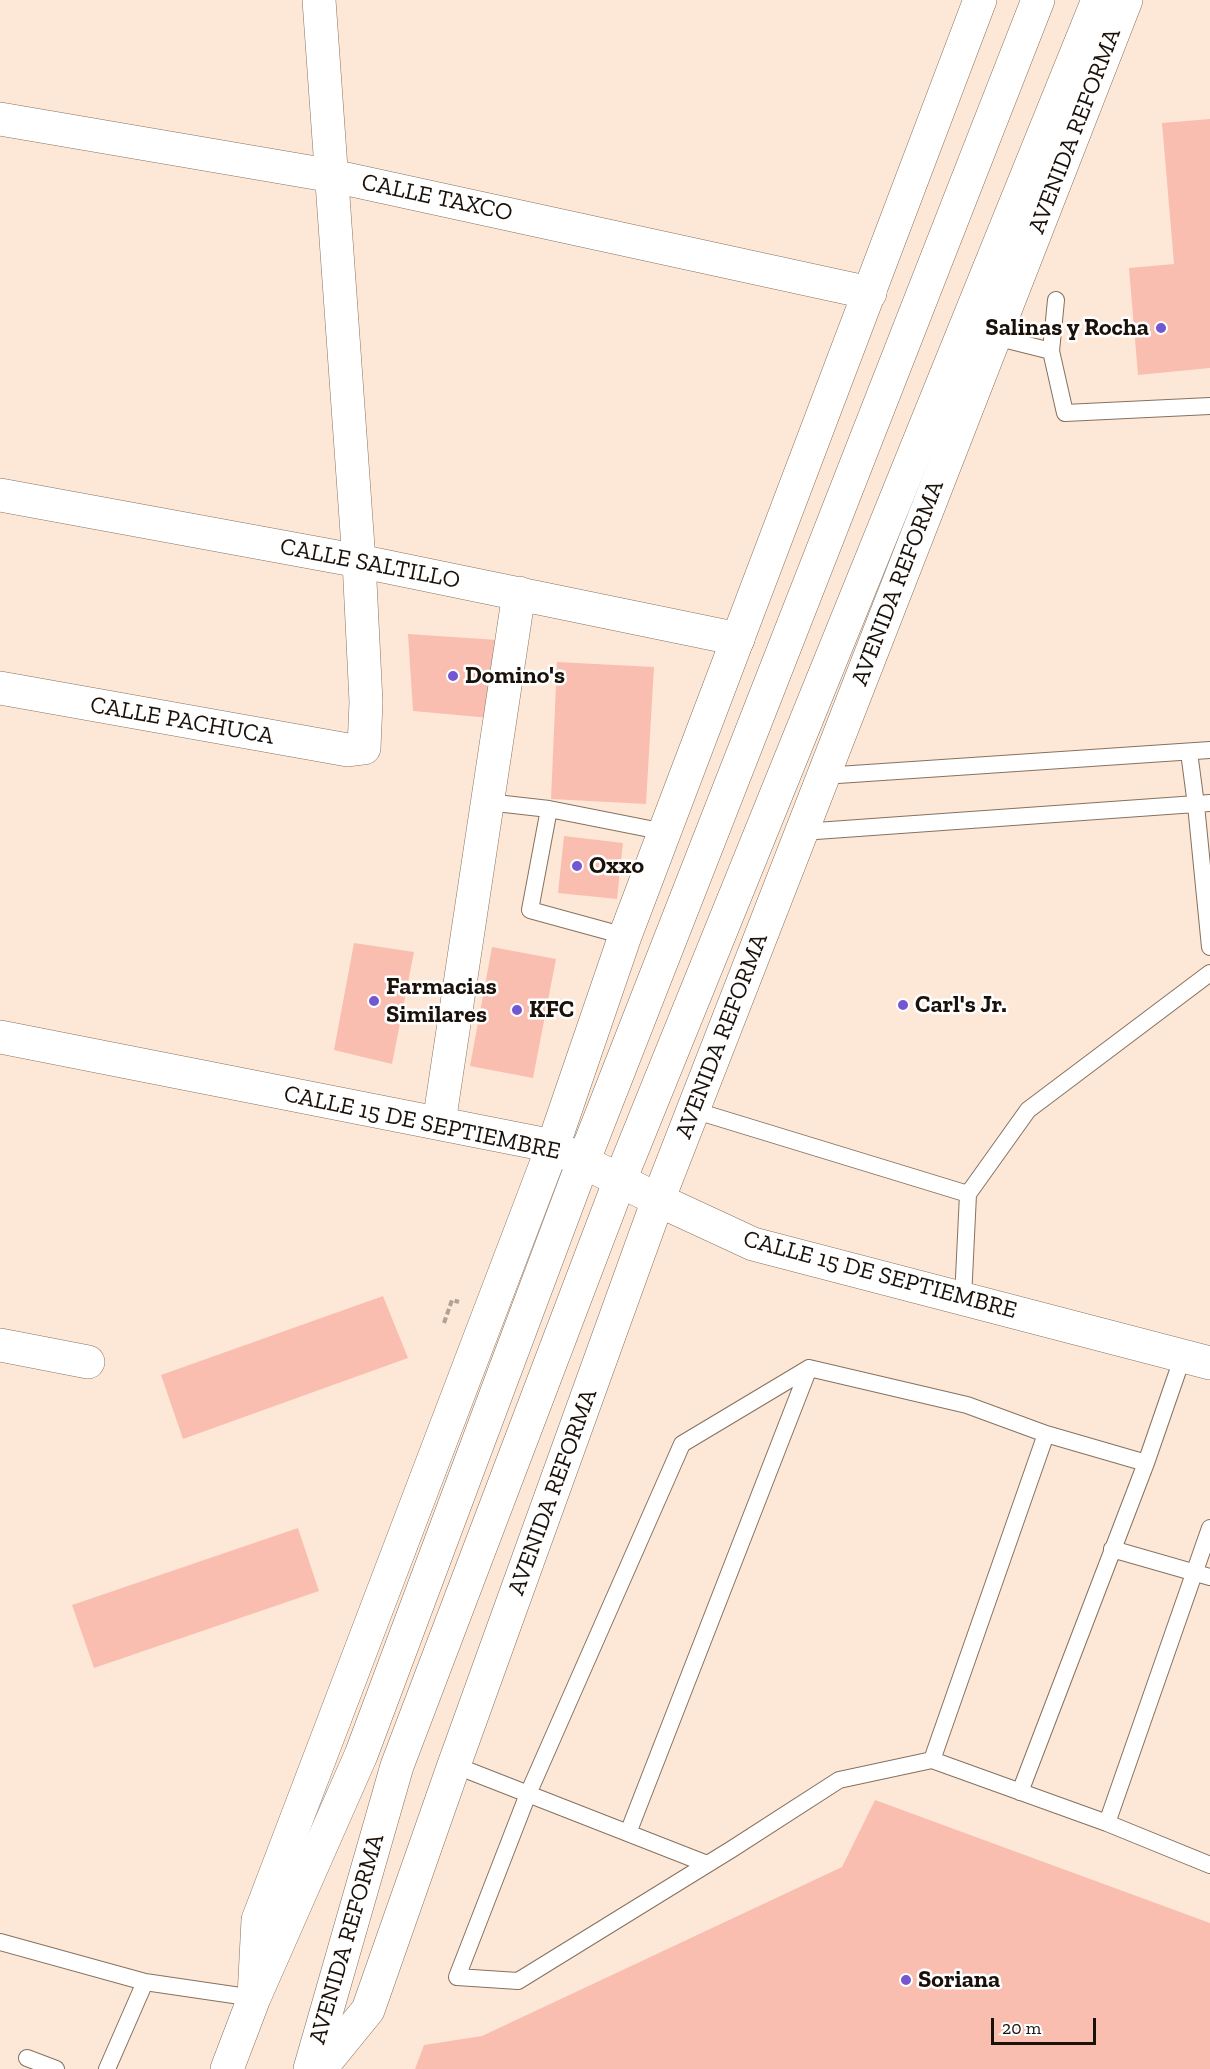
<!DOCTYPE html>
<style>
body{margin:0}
#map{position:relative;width:1210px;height:2069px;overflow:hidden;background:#fde8d8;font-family:"Zilla Slab",serif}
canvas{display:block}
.scale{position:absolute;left:991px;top:2018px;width:105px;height:27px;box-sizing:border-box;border:3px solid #1a110a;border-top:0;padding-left:8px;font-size:18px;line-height:21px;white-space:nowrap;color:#1a110a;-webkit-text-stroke:4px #fff;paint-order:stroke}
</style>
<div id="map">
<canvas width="1210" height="2069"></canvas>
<div class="scale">20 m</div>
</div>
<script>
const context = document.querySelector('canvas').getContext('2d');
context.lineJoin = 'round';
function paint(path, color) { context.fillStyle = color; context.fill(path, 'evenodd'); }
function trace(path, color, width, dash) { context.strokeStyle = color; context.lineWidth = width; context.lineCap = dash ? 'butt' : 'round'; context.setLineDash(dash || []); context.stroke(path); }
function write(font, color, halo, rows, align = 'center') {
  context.font = font + ' "Zilla Slab",serif'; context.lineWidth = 5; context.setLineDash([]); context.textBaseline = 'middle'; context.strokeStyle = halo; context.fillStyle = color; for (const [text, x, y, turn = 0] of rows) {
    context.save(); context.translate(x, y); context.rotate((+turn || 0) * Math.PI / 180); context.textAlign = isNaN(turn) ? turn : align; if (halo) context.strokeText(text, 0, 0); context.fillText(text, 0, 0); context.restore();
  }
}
const building = new Path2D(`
 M1210,119V368L1138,375L1129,268L1174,264L1162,123Z
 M408,634L498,640L490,718L413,711Z
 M557,662L654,667L646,804L551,799Z
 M564,836L623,843L617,899L558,893Z
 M354,943L414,952L392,1064L334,1050Z
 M492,947L556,959L533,1078L470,1066Z
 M383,1296L408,1358L183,1439L161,1375Z
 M298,1528L319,1591L94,1668L72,1605Z
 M875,1800L1210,1923V2069H415L424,2045L482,2036L842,1867Z`);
const path = new Path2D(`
 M444,1323L452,1300L459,1302`);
const service = new Path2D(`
 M1056,300L1051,351L1065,413L1210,406
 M995,337L1051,351
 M1189,752L1196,805L1210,947
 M823,776L1210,750
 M487,802L549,809L665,832
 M549,809L530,910L625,936
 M802,832L1210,803
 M693,1110L968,1194L1028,1110L1210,973
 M963,1299L968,1194
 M809,1368L967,1405L1046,1434
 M1112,1549L1210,1577
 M932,1760L1046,1434L1146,1463L1183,1356
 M454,1765L707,1864
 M1020,1792L1146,1463
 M1107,1823L1210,1528
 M628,1833L809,1368L682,1444L528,1794L457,1977L518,1981L732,1849L839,1780L932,1760L1107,1823L1210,1865
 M0,1942L145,1982L254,1998
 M27,2058L56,2069
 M107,2069L145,1982`);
const minor = new Path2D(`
 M0,119L333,176L870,293
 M0,495L359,561L738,639
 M0,688L348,750L364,748L366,702L359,561L319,0
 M439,1123L519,593
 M0,1345L88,1362`);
const tertiary = new Path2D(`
 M0,1037L553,1146L658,1200L753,1244L1210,1363
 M254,1997L258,1920L553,1146L625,936L980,0
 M320,2069L368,2010L454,1765L658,1200L1126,0`);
const primary = new Path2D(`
 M227,2069L254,1998L361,1755L583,1162L1038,0
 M310,2069L397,1766L620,1180L1098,0`);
const markers = [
 [1161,328,6,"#7257d1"],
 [453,676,6,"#7257d1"],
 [577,866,6,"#7257d1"],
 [374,1001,6,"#7257d1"],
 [903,1005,6,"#7257d1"],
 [517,1010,6,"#7257d1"],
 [906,1980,6,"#7257d1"]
];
const streetNames = [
 ["AVENIDA REFORMA",1075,131,-69],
 ["CALLE TAXCO",437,198,12],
 ["CALLE SALTILLO",370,564,11],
 ["AVENIDA REFORMA",898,583,-69],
 ["CALLE PACHUCA",182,721,10],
 ["AVENIDA REFORMA",722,1036,-69],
 ["CALLE 15 DE SEPTIEMBRE",422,1123,12],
 ["CALLE 15 DE SEPTIEMBRE",880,1275,15],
 ["AVENIDA REFORMA",553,1492,-70],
 ["AVENIDA REFORMA",347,1939,-74]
];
const poiNames = [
 ["Salinas y Rocha",1149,328,"right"],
 ["Domino's",465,676],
 ["Oxxo",589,866],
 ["Farmacias",386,987],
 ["Similares",386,1015],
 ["Carl's Jr.",915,1005],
 ["KFC",529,1010],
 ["Soriana",918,1980]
];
paint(building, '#fabeb0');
trace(service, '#87715e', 18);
trace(minor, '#87715e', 34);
trace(tertiary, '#87715e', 34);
trace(primary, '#87715e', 34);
trace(path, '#b2a194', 4, [6, 3]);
trace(service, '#fff', 16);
trace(minor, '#fff', 33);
trace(tertiary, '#fff', 33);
trace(primary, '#fff', 33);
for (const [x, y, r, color] of markers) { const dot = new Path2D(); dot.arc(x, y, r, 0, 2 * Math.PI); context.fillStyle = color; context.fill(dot); trace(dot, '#fff', 2); }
write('24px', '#1a110a', '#fff', streetNames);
write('bold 24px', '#1a110a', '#fff', poiNames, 'left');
</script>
